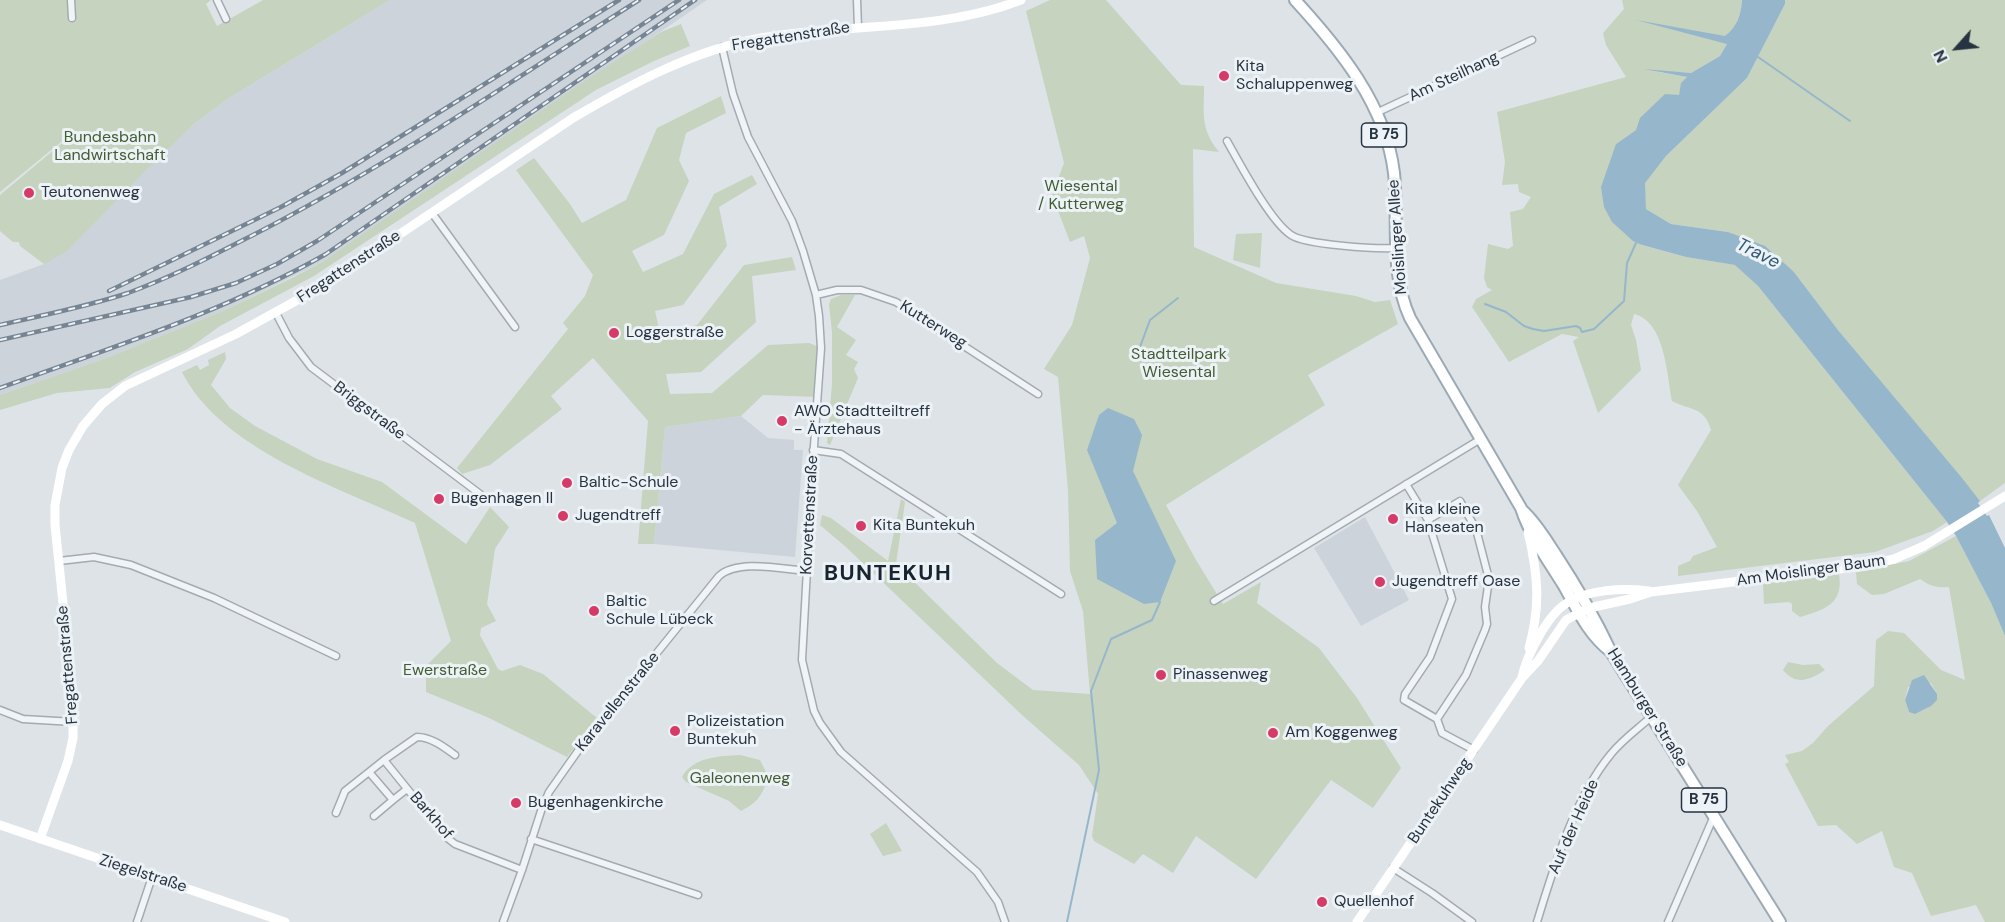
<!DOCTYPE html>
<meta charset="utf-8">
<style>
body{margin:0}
#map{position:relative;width:2005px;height:922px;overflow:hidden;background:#dee3e8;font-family:"DM Sans",sans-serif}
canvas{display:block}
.north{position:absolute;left:1927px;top:18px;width:60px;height:60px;-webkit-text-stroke:4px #edf2f6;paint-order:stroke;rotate:243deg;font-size:16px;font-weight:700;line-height:24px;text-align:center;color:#263340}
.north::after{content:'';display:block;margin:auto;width:21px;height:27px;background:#263340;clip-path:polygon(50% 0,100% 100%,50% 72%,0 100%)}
</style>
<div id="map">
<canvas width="2005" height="922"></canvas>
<div class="north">N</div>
</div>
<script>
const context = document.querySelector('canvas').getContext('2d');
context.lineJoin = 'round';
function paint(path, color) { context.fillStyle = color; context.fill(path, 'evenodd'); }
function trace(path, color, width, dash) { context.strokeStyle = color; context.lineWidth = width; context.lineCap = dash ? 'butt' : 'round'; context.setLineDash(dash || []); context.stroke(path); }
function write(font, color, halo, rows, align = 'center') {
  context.font = font + ' "DM Sans",sans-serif'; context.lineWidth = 6; context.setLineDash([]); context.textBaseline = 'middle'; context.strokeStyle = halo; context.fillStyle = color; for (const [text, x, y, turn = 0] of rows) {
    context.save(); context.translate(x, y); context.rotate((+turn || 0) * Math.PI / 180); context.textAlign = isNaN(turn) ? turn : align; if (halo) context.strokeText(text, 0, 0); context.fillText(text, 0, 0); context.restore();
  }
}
const built = new Path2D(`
 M390,0H707L324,261L225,310L109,357L0,395V280L44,264L195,123L229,98Z
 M741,416L768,438L794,440V450H803L795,557L654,544L665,427Z
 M1365,517L1409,600L1361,626L1314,548Z`);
const green = new Path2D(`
 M0,0H211L206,4L217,26L263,0H390L229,98L195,123L145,171L67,251L44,264L20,246L19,242H13L0,231V195L67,139L66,147L69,130L67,137L0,192Z
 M1050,0H1106L1181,85L1204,86C1204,114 1200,128 1219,152L1193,149L1194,247L1276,283L1356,296L1375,302L1390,300L1398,324L1308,375L1325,405L1166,505L1196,560L1223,604L1261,582L1257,603L1319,648L1357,698L1401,768L1373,808L1331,780L1256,879L1196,836L1173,873L1143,854L1134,864L1094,841L1092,836L1098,794L1079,765L1022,715L847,548L820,525L822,515L831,518L888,561L901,499L905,502L896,564L997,663L1033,690L1090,694L1083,611L1070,571L1068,490L1058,377L1044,369L1072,325L1090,258L1084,236L1070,242L1052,195L1064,163L1026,11Z
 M1622,0H1742L1741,10L1732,36L1720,56L1691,73L1653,71L1687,77C1680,84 1682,92 1677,97C1662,114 1634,131 1616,144L1641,245L1686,257L1736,265L1758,286L1947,522L1933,531L1875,552L1678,576V566L1690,561L1693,556L1717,547L1697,511L1678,485L1711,430C1704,406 1691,411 1672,401C1667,375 1665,321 1634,314L1631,325L1636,340L1641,370L1598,413L1573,341L1579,337L1562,334L1509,362L1472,307L1476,299L1492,290L1487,287L1484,278L1488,244L1508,249L1513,246L1510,212L1523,209L1531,197L1519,192L1518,184L1502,185L1505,162L1497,112L1626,77L1606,45L1603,33L1624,9Z
 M1785,0H2005V483L1980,501L1838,330L1794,272L1728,232L1671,224L1646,209L1644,183L1666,156L1747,78L1785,4Z
 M681,24L690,46L654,61L596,90L314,276L220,326L188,349L135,372L110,388L57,393L0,410V395L109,357L225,310L292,278L324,261L580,84L661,32Z
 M721,96L726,113L686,133L679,160L689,181L664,235L632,251L643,272L683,254L714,194L752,175L757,184L719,207L727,246L683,305L655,311L660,333L697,325L744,265L792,257L796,270L752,276L756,322L701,372L666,374L670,394L712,393L768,345L809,343L821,348L818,397L763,395L741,416L665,427L654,544H638L648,421L593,358L551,396L562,409L490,465L462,474L457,468L568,329L563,323L585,296L593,275L516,170L534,158L570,204L582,223L626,200L657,128Z
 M1262,233L1260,268L1233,260L1236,234Z
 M841,295H855L837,327L856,340L846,355L858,362L854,369L858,378L830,445L827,443L832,384V332L829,304L831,299Z
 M225,352L226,359L211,385L230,408L255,426L317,459L382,482L466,544L490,507L509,527L495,549L487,604L496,621L481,628L480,635L498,669L502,671L520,665L543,674L597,718L567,757L487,717L426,692V666L451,641L415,523C340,488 221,450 182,372L197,365L200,370L209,365L208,360Z
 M1956,536L1991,603L2005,636V922H1985L1976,905L1931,916L1912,873L1894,867L1882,831L1857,844L1836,825L1818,826L1785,764L1789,762L1785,755L1802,751L1813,743L1828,726L1874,686L1876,640L1888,631L1904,633L1941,670L1965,680L1949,587C1936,588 1930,586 1920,579L1884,594L1872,595L1857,584L1856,572L1909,561ZM1931,683L1937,694C1931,708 1925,712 1909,712L1905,700L1908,687Z
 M1839,574C1844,604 1824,610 1800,617L1792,611V604L1789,602L1764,604L1763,584Z
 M1788,662L1803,665L1819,664L1825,670C1810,680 1796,686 1783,670Z
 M740,755L760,760L768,776C763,795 758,802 741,811L729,801L686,782L682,777C693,757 719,756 740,755Z
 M886,823L902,851L883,856L870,834Z`);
const water = new Path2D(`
 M1742,0H1785V4L1747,78L1666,156L1645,183L1646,209L1671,224L1728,232L1765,246L1794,272L1838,330L1962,478L1980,501L1978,503L1987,516L1989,515L2005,548V636L1991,603L1956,536L1947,522L1758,286L1735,265L1686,257L1642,245L1633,241L1612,222L1604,207L1601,187L1616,144L1636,130L1640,118L1665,94L1679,95L1681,83L1687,77L1644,69L1691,73L1720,56L1727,44L1636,20L1725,36C1737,27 1741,15 1742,0Z
 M1108,408L1134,419L1142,435L1133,471L1176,561L1160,602L1144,604L1097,579L1095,540L1117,523L1087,450L1099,415Z
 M1924,675L1937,694V700L1931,706L1915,714L1909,712L1905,700L1912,680Z`);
const stream = new Path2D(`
 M1758,57L1850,121
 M1485,304L1506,312L1524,326L1533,329L1544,331L1576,326L1580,328L1582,332L1594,329L1624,301L1627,263L1636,243
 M1137,355L1150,320L1178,298
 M1067,922L1099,770L1091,691L1111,639L1152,620L1160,602`);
const street = new Path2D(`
 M71,0L72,18
 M217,0L226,19
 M857,0L858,27
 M722,47L733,94L748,137L792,221L803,251L816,295L819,316L821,348L813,460L802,660L814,711L820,723L841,752L977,872L998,902L1005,922
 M1376,113L1532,40
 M1227,141C1240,164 1270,221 1291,235C1306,245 1376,249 1395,248
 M432,213L515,327
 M816,295L837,290H861L896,302L1038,394
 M276,313L289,338L311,367L480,494
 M813,450L841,454L1061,594
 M1406,484L1428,520L1452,599L1430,657L1405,694L1404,700L1437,719
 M1428,520L1460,501L1476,529L1489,579L1485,607L1487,624L1485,630L1466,675L1437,719L1442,733L1474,750
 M59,561L94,557L131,565L214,598L336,656
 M1214,601L1479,440
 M0,710L23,719L74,722
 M455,755C444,747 431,737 417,737L384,760L446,837L455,844L522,870
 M384,760L369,772L393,800L407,789
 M336,813L345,791L369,772
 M374,816L393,800
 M531,839L698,895
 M1393,868L1432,893L1472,922
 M137,922L152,877
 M503,922L522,870L541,811L549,792L580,748L719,576C738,559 782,569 806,571
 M1537,922C1553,869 1575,797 1611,754C1623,739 1638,729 1652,716
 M1668,922L1714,816`);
const secondary = new Path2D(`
 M1528,532C1538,574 1541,605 1529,648
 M1522,677C1527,655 1547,615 1567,603C1588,589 1624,588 1649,591
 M0,825L285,922
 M40,839L68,761L73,738V701L55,525V505L62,468L69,450L83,426L102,404L125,386L236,334L321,287L573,118C631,84 694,50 761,38C847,23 939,32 1021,0
 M1357,922L1522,678L1538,661L1566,620L1589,608L1630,599L1651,592L1864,566L1894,559L1924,546L2005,496`);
const primary = new Path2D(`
 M1295,0C1339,48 1386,105 1394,173C1399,222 1389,272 1410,318L1521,508C1530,536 1548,560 1564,586C1577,609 1588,634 1610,651
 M1523,511C1537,524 1546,540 1556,555C1577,587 1595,618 1611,652L1780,922`);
const rail = new Path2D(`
 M109,291L281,207L342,173L619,0
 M0,325C43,315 86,307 128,293C172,277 214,255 255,234C389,165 513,80 639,0
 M0,340L191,297L236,283L277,264L317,241L679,0
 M0,388C110,348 224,312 326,254L695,0`);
const markers = [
 [1224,76,6,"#d63b68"],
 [29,193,6,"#d63b68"],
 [614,333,6,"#d63b68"],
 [782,421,6,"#d63b68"],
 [567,483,6,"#d63b68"],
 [439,499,6,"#d63b68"],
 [563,516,6,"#d63b68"],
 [1393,519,6,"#d63b68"],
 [861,526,6,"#d63b68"],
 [1380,582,6,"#d63b68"],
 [594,611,6,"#d63b68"],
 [1161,675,6,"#d63b68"],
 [675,731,6,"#d63b68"],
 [1273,733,6,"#d63b68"],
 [516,803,6,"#d63b68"],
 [1322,902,6,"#d63b68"]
];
const shields = [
 [1384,135,45],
 [1704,800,45]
];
const shieldNames = [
 ["B 75",1384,135],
 ["B 75",1704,800]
];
const streetNames = [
 ["Fregattenstraße",791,37,-9],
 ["Am Steilhang",1454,77,-25],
 ["Moislinger Allee",1398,237,-94],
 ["Fregattenstraße",349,267,-33],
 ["Kutterweg",933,325,32],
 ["Briggstraße",369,411,37],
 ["Korvettenstraße",810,515,-87],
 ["Am Moislinger Baum",1811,571,-8],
 ["Fregattenstraße",68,665,-95],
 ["Karavellenstraße",618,702,-51],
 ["Hamburger Straße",1647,708,58],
 ["Buntekuhweg",1440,801,-56],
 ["Barkhof",431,816,49],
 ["Auf der Heide",1574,827,-66],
 ["Ziegelstraße",143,874,18]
];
const poiNames = [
 ["Kita",1236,67],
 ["Schaluppenweg",1236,85],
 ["Teutonenweg",41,193],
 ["Loggerstraße",626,333],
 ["AWO Stadtteiltreff",794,412],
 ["- Ärztehaus",794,430],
 ["Baltic-Schule",579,483],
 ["Bugenhagen II",451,499],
 ["Kita kleine",1405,510],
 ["Hanseaten",1405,528],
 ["Jugendtreff",575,516],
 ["Kita Buntekuh",873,526],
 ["Jugendtreff Oase",1392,582],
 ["Baltic",606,602],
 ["Schule Lübeck",606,620],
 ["Pinassenweg",1173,675],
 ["Polizeistation",687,722],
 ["Buntekuh",687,740],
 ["Am Koggenweg",1285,733],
 ["Bugenhagenkirche",528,803],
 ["Quellenhof",1334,902]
];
const parkNames = [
 ["Bundesbahn",110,138],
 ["Landwirtschaft",110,156],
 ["Wiesental",1081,187],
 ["/ Kutterweg",1081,205],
 ["Stadtteilpark",1179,355],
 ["Wiesental",1179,373],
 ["Ewerstraße",445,671],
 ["Galeonenweg",740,779]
];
const waterNames = [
 ["Trave",1758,254,26]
];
const districtNames = [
 ["BUNTEKUH",888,574]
];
paint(built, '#ccd3db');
paint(green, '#c6d3be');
paint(water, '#96b7cb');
trace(stream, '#96b7cb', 2);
trace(street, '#a3abb2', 9);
trace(primary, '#9caab5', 14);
trace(street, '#f1f4f7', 6);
trace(secondary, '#fff', 9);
trace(primary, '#fff', 10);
trace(rail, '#768593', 4.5);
trace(rail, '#edf2f6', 2, [7]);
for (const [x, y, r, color] of markers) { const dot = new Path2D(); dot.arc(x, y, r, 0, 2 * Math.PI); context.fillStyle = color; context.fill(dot); trace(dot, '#edf2f6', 2); }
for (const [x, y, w] of shields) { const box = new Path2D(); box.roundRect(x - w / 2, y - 12, w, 24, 4.5); context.fillStyle = '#edf2f6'; context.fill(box); trace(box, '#263340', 1.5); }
write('bold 15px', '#263340', null, shieldNames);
write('16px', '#263340', '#edf2f6', streetNames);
write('16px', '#263340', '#edf2f6', poiNames, 'left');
write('16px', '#405d33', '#edf2f6', parkNames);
write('italic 18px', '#2e5876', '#edf2f6', waterNames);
context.letterSpacing = '1.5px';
write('bold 22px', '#192431', '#edf2f6', districtNames);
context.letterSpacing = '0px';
</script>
